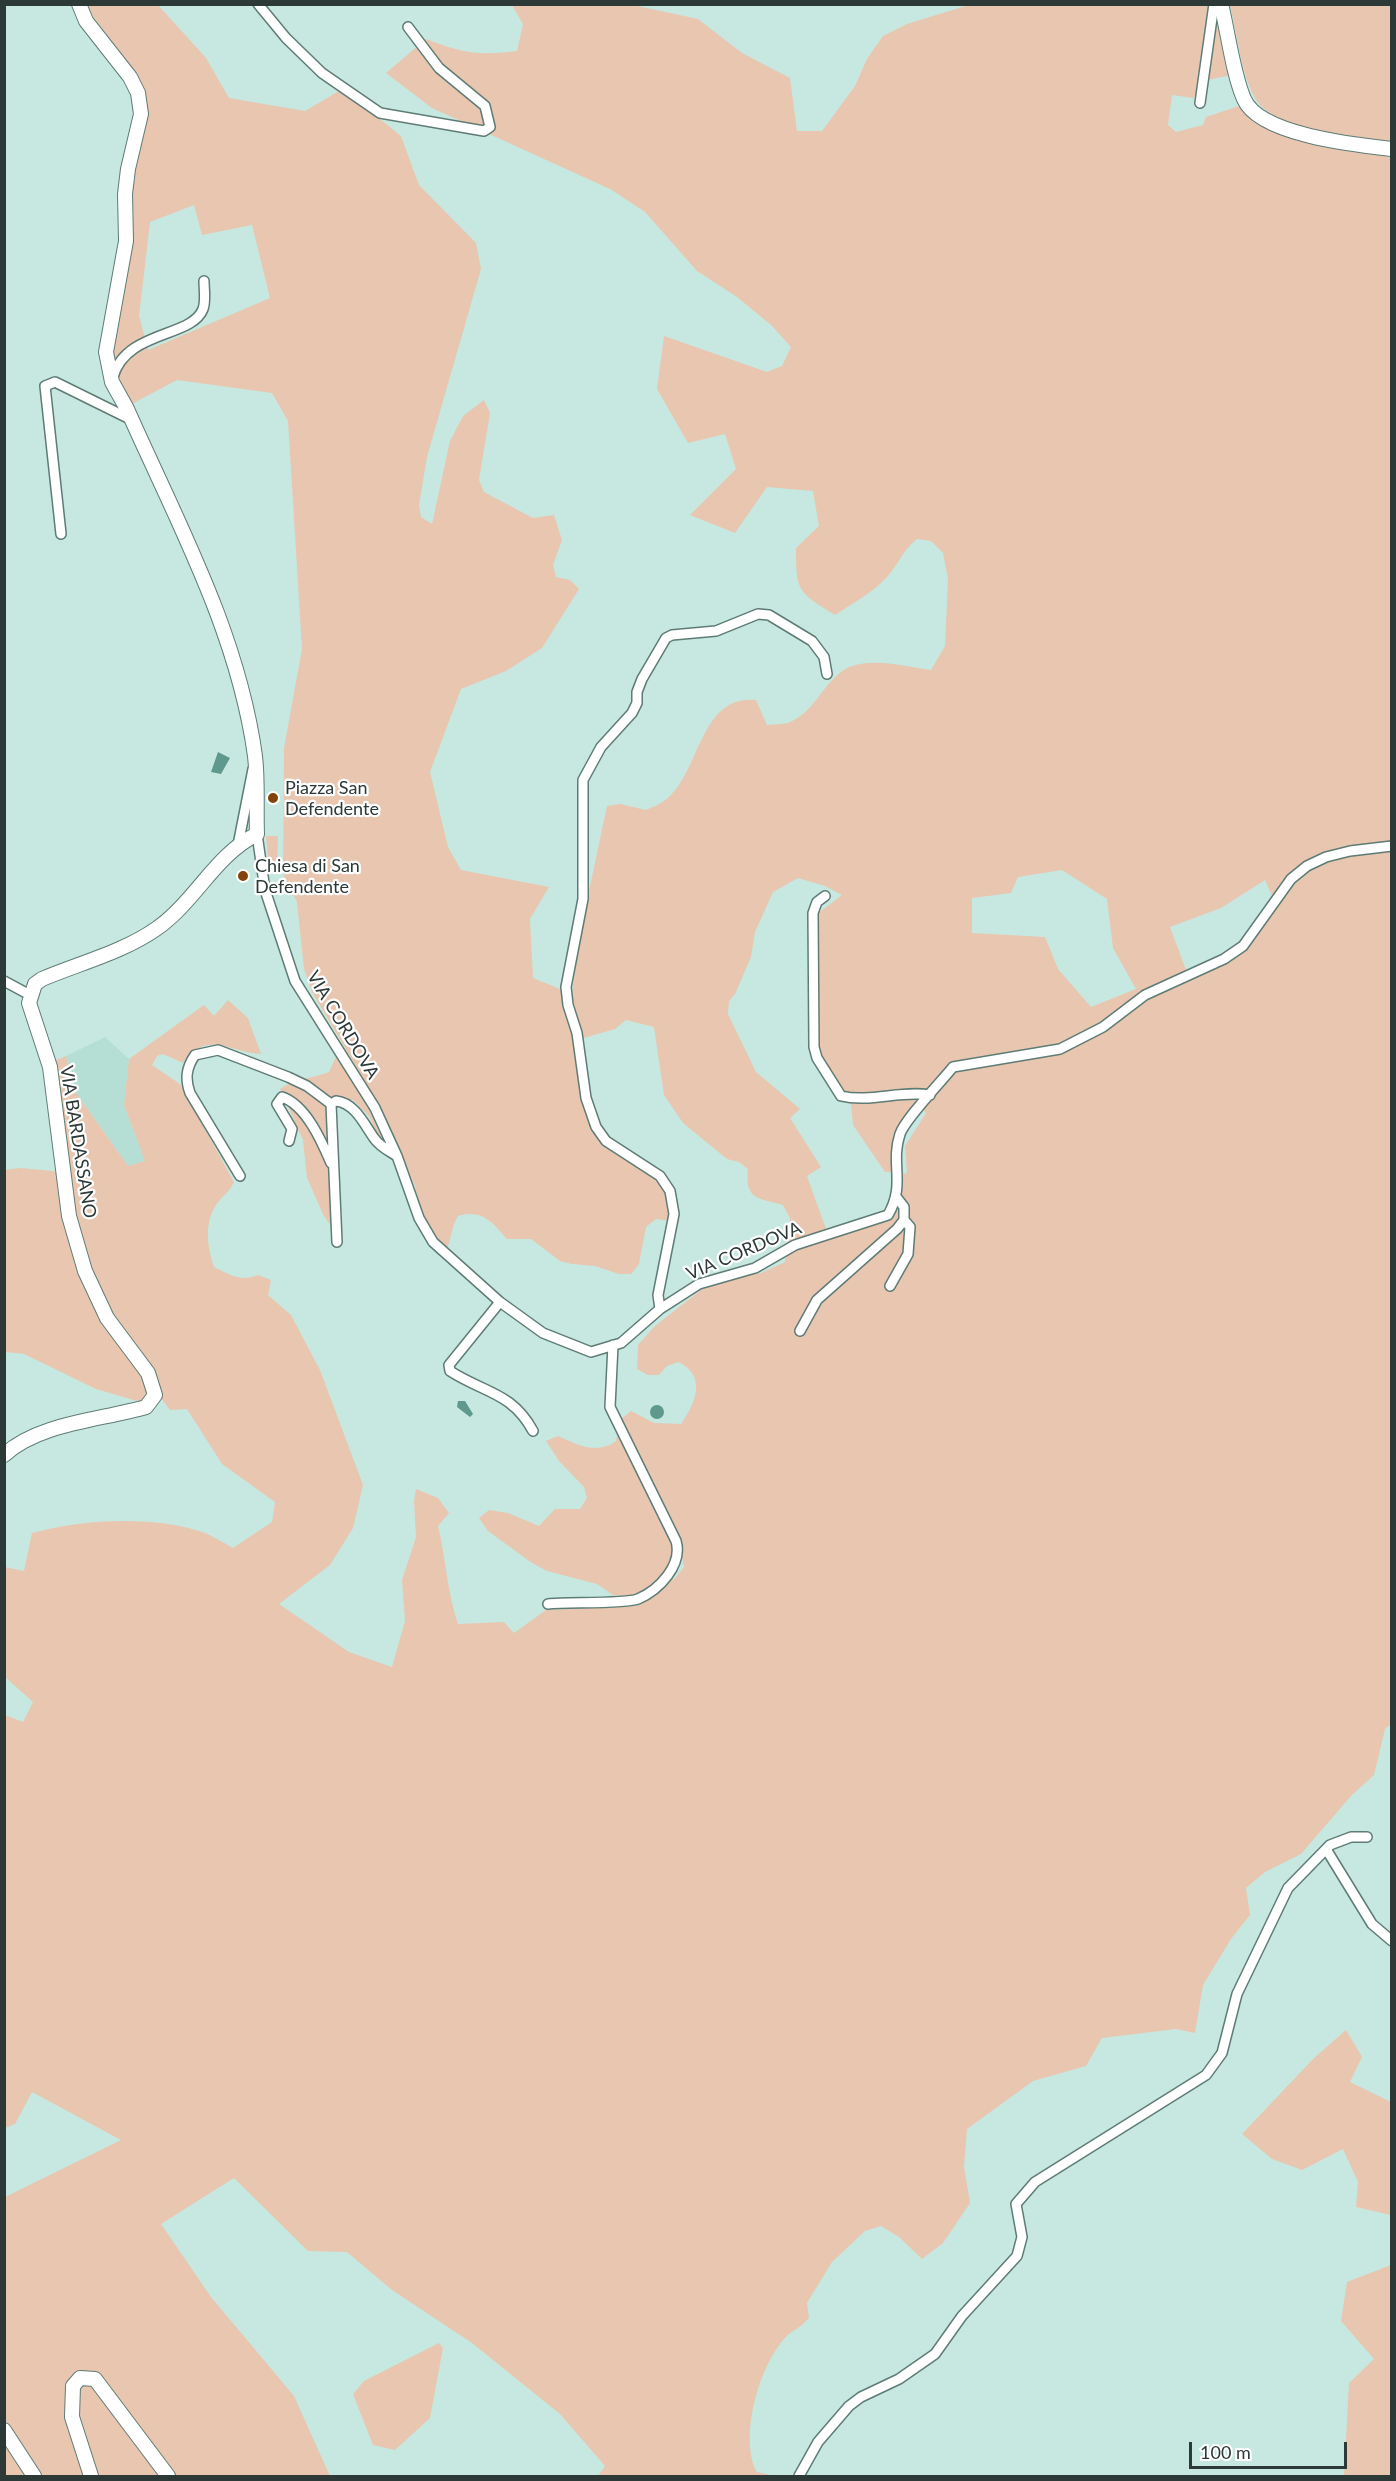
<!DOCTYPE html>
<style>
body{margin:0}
#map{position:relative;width:1396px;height:2481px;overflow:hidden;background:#c7e8e0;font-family:Lato,sans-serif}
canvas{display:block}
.frame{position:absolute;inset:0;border:6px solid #2c3936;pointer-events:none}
.scale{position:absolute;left:1189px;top:2442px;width:158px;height:27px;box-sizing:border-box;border:3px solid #2c3936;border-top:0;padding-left:8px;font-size:18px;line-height:21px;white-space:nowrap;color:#2c3936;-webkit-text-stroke:4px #fff;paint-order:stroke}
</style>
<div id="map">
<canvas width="1396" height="2481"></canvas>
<div class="frame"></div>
<div class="scale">100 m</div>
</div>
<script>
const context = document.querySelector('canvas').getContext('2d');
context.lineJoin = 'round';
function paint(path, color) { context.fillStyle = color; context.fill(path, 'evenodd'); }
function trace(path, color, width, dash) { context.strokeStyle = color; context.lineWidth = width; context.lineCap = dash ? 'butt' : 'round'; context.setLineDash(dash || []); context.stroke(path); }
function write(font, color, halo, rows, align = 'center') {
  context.font = font + ' Lato,sans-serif'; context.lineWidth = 4.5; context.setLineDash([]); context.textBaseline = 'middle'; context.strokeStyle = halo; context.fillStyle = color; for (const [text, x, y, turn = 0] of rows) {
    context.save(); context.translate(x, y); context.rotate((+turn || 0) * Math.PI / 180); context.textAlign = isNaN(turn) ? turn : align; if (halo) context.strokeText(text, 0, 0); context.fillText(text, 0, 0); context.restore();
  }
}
const built = new Path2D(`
 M105,1037L129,1059L124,1105L145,1161L128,1166L72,1087L66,1056Z`);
const green = new Path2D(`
 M87,5H158L206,58L229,98L305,111L339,91L375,115L401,136L419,185L476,243L481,269L427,457L419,505L421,517L432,524L450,441L463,416L484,400L490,413L479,480L484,492L533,518L554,515L562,540L553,565L556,577L570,580L579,589L542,648L506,671L461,689L430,772L448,847L461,870L549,887L530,919L533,978L565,991L594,1128L658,1178L668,1191L671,1221L656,1219L646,1227L639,1264L631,1274H619L595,1266L572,1264L560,1261L531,1239H507C492,1222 482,1209 458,1216C451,1228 451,1240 446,1252L422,1215L415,1186L378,1104L312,992L304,969L297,902L283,874L284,748L302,649L288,421L272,393L177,380L130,405L118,379L112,351L134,170L147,113L144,89L135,71L91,14ZM194,205L202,235L252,225L270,298L148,350L139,316L150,222Z
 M512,5H633L698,19L742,53L790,78L797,131H822L855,86L867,59L883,36L907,24L969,5H1216L1231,75L1208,80L1193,98L1172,95L1168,125L1176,132L1203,125L1206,117L1242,105C1290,158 1333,138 1391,158V843L1323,854L1312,858L1296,870L1273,898L1265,880L1221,908L1170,927L1187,973L1144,992L1107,1016L1232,961C1265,932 1287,875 1327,861C1347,854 1371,854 1391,851L1392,1723L1385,1729L1374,1775L1351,1796L1301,1854L1265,1872L1246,1888L1250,1915L1231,1939L1203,1985L1195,2033L1176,2029L1102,2038L1086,2066L1033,2081L967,2129L964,2167L970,2203L943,2243L922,2259L899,2237L881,2226L865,2231L832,2262L807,2303L809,2318C800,2328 795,2329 788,2335C760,2361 738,2438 757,2472L775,2476H598L605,2466L560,2414L472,2343L392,2290L347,2252L308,2251L234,2178L161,2224L211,2297L294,2396L330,2476H175L98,2376L69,2387L86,2476H40L13,2440L5,2419V2197L121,2140L32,2092L15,2124L5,2128V1715L23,1722L33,1702L5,1677V1567L24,1571L32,1533C83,1519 154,1515 205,1533C214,1537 224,1543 233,1548L272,1522L275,1502L222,1464L187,1409L170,1410C140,1369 104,1316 87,1268C64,1202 60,1130 51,1062L66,1056L72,1087L128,1166L145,1161L124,1105L129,1059L204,1005L214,1016L228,1000L248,1018L261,1054C231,1053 206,1029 183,1063L163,1054L157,1056L152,1065L180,1084L234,1182C230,1191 225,1194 219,1201C203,1221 207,1246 214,1267C230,1275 241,1282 258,1275L271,1280L268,1295L291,1315L320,1370L363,1485L353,1528L330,1565L279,1604L349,1652L392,1667L405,1621L402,1580L416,1537L414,1501L416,1489L438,1498L449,1513L438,1526C446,1559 447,1592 458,1624L504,1622L514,1633L546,1610L635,1606L675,1578L684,1567L679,1542L620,1425L621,1419L631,1411L654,1423L681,1424C696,1403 707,1375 678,1362L667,1366L659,1375H648L637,1369L638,1345L655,1326L701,1290L722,1280L761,1273L785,1262L786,1253L889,1218C903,1208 902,1190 902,1174L907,1173L905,1146L926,1113L918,1103L895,1134L892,1172H885L853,1125L851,1104L857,1097L842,1094L819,1058L816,1044L817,914L842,895L825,886L798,878L773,892L755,932L751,957L735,994L729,1001L728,1014L756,1072L800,1109L790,1118L821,1167L807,1176L826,1229L787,1244L790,1218L783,1205C760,1198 744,1201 748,1169L739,1162L727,1159L683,1123L664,1095L654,1027L626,1020L615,1029L580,1039L572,994L581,929L607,806L620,804L646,810C655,806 663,803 670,796C700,767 702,694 756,700L767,725C774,724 784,725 790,722C816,712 827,674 852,666C876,658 907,667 931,670L945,646L948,579L943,553L931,541L917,539C902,550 897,569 882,582C869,595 851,604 835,615C798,592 796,592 796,548L819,526L813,491L767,487L735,533L690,515L736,469L725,434L688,443L657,389L664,336L767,372L782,366L791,347L771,325L737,297L697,271L645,212L610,189L432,108L386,73L426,39C463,53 478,56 517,51L523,24ZM1062,870L1107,899L1113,948L1136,989L1091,1007L1058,969L1045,937L972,933V898L1011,893L1018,877Z
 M1230,5H1391V142C1356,139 1274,131 1255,98C1241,74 1237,32 1230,5Z
 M266,836H278L277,870H269Z
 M336,1057L372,1109L387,1144L381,1141L369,1116L353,1100L336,1098L332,1101L334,1231L323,1214L307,1178L303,1140L280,1089C295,1078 312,1079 329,1072Z
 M20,1168L53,1171L62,1177L82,1272L145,1375L152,1396L144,1403L96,1389L24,1354L5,1352L4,1170Z
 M618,1432L676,1554L664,1574L636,1597L613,1595L597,1584L547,1571L532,1563L488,1531L479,1518L489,1510L508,1513L539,1526L555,1509H580L587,1498L584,1487L559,1461L546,1441L558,1436C578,1445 597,1455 616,1441Z
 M1346,2030L1362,2057L1350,2082L1391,2102V2215L1356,2207L1358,2182L1343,2149L1302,2170L1272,2159L1242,2134L1314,2058Z
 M1391,2242V2476H1344L1349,2383L1374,2359L1341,2321L1347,2282L1391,2265Z
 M439,2343L443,2348L430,2418L395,2450L373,2445L353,2394L364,2381Z
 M82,2384L93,2386L164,2476H96C90,2456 67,2402 82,2384Z
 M4,2443L6,2447L27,2476H5Z`);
const water = new Path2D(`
 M218,752L230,758L221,774L211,772Z
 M458,1401H465L473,1414L470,1417L457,1407Z
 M650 1412a7 7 0 1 1 14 0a7 7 0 1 1-14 0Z`);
const street = new Path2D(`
 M258,4L286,38L322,73L380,113L484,131L490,127L485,106L439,68L408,27
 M1200,103L1214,4
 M113,377C126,330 192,338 203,309C206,301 204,289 204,281
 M61,534L45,386L55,382L132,420
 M257,834L265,890L295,981L375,1108L397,1156L419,1218L433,1242L500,1302L543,1333L591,1352L621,1343L660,1309L699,1284L755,1268L795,1245L888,1215C906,1184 890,1164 900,1134C905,1119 941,1082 953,1067L1060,1049L1103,1027L1145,995L1224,959L1243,946L1291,879L1307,866L1326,857L1350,851L1392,846
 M238,845L253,769
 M825,896L817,902L813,913L814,1047L817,1058L841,1096C870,1103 901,1090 930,1095
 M4,981L30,995
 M289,1141L292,1129L277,1104L282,1097C306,1105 322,1142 331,1163
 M240,1176L190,1093C185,1079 186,1068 195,1055L218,1050L288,1077L307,1086L331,1104
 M337,1242L331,1104L336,1101C355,1103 364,1124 374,1138C379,1146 389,1151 397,1156
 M890,1286L908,1254L910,1227L904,1220
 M500,1302L449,1365L450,1371C484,1393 512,1392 533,1431
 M660,1309L658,1295L674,1214L670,1191L660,1176L606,1141L596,1127L586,1098L577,1033L568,1005L566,987L583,899V780L601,747L632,713L637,703V692L642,679L666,638L672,635L716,631L758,614L769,615L812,641L824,657L827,674
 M800,1331L817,1300L897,1229L904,1220V1207L897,1198
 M548,1604C566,1602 626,1604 638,1599C659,1590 683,1565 676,1541L610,1407L613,1345
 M1326,1849L1372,1924L1392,1941
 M799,2476L818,2442L849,2406L861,2397L899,2379L935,2354L962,2316L1017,2256L1022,2237L1016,2204L1035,2182L1206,2075L1222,2053L1237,1994L1288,1888L1330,1845L1351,1837H1367`);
const secondary = new Path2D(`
 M1221,4C1228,32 1233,74 1244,99C1259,135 1356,145 1392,149
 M4,1455C39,1423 101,1420 146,1407L155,1395L148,1373L107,1318L85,1271L69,1216L50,1067L29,1003L35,984L42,979C80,963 123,952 156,929C195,902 215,855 257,834C256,808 258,781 255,756C238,632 177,522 127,409L112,382L106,352L126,241L125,194L128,169L141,114L138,93L130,77L86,21L79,4
 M4,2430L34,2476
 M91,2476L72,2417L73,2386L80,2378L95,2379L168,2476`);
const markers = [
 [273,798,6,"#824308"],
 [243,876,6,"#824308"]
];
const poiNames = [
 ["Piazza San",285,788],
 ["Defendente",285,809],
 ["Chiesa di San",255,866],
 ["Defendente",255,887]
];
const streetNames = [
 ["VIA CORDOVA",343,1025,59],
 ["VIA BARDASSANO",78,1142,81],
 ["VIA CORDOVA",744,1251,-23]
];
paint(built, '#b5dfd5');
paint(green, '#e8c6b0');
paint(water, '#5f988c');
trace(street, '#5e7c75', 12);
trace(secondary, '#5e7c75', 16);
trace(street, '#fff', 9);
trace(secondary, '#fff', 14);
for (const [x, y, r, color] of markers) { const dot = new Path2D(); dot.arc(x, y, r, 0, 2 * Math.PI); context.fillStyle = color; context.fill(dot); trace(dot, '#fff', 2); }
write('18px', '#2c3936', '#fff', poiNames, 'left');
write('18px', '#2c3936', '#fff', streetNames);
</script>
